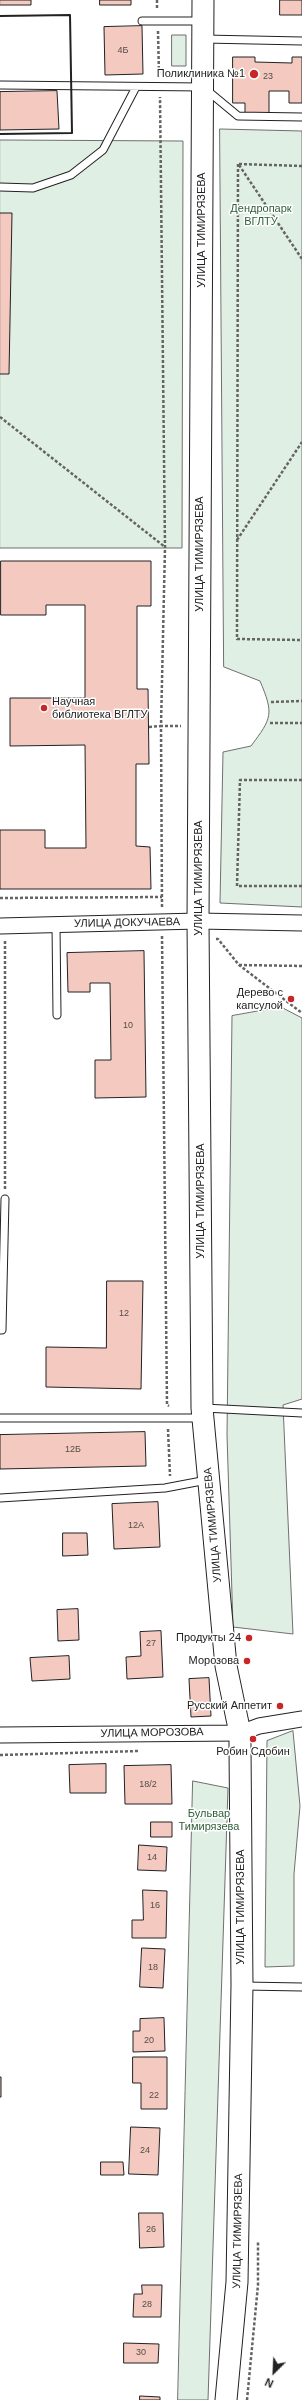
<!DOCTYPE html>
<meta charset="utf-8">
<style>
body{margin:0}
#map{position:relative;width:302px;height:2400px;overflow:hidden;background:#fff;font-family:Helvetica,sans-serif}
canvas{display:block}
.north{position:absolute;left:254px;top:2352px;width:40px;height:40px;-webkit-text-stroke:3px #fff;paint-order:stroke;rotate:204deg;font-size:11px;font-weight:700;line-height:16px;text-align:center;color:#222}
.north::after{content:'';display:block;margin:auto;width:14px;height:18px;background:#222;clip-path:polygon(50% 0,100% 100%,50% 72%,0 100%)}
</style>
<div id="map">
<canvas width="302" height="2400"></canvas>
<div class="north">N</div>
</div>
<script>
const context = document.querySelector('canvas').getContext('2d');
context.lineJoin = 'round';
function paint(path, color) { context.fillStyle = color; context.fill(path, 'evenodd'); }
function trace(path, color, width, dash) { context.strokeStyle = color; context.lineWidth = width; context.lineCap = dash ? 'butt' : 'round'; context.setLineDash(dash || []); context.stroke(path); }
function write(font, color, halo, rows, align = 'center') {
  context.font = font + ' Helvetica,sans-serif'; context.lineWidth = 3; context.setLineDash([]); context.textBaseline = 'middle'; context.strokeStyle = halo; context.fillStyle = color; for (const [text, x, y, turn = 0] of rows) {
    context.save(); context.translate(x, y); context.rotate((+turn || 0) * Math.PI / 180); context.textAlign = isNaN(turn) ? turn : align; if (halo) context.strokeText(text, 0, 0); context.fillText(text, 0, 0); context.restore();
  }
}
const green = new Path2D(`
 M172,35H186V66H172Z
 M220,129L302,131V907L220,903L223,752L251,746C272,718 274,714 260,681L224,667Z
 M0,140L183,141L182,548H0Z
 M281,1007L302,1018V1399L283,1405L293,1634L233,1627L227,1435L232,1016Z
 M293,1731L300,1806L294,1874V1966L265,1967L267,1741Z
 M193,1781L228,1788L208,2400H178Z`);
const building = new Path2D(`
 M0,0H31V5H0Z
 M100,0H131V5H100Z
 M280,0H302V15H280Z
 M142,26L143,74L105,75L104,27Z
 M233,57H255V62L292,63V57H302V103H289V91H269V114H245V103H233Z
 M57,91L59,129L0,130V92Z
 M0,213H12L9,374H0Z
 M1,561H151V606H137V689H148L149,764H136V846L150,847L151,889H0V830H45V848H86L85,745L10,746V698H85V605H46V615H1Z
 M144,951L146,1097L95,1098V1060H111L110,983H90V992H68L67,953Z
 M107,1281H143L141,1389L46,1387V1347L106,1348Z
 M145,1432L146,1466L0,1469V1435Z
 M158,1502L160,1547L114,1549L112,1504Z
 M63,1533H87L88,1555L63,1556Z
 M78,1609L79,1640L58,1641L57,1610Z
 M161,1631L163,1677L127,1679L126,1657L141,1656L140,1632Z
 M69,1656L70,1679L32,1681L30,1658Z
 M209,1678L211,1716L191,1717L189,1679Z
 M106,1764V1793H70L69,1765Z
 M171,1765L172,1804H125L124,1766Z
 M151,1822H172V1837H151Z
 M139,1845L167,1847L166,1871L138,1870Z
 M143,1890L167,1891L166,1938H132V1920H143Z
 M142,1948L165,1949L163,1988L140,1987Z
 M164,2018L165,2051L133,2052V2031H140V2019Z
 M133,2057H167V2109H141V2083H133Z
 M0,2077H1V2097H0Z
 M131,2127L160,2128L158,2175L129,2174Z
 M101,2162H123L124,2175H101Z
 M139,2213H163L164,2247L140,2248Z
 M142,2285H162L161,2317H133L134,2294H142Z
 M124,2343L159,2344L158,2363H124Z
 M140,2396L160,2397V2400H140Z`);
const path = new Path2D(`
 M157,0V10
 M158,31L159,76
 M238,164L237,639L302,640
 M239,164L302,166
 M239,165L302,259
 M0,417L165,547
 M237,540L302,442
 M271,702L302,701
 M270,723H302
 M149,727L161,726L165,547L160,97
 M302,780H240L237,886H302
 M0,898L162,897
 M162,907L161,726H181
 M162,936L167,1405L169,1406
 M216,939H218L239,965L302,1013
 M239,965L302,966
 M5,1189V940
 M168,1429L170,1476
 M0,1755L139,1751
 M247,2400L258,2285V2241`);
const service = new Path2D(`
 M142,21H201
 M204,39L302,41
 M0,85L203,87L238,116L302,117
 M0,187L33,188L71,175L103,150L136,87
 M56,925L57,1015
 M0,1330H2L5,1199
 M204,1408L302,1413
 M0,1418H202
 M0,1498L165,1488L207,1480
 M244,1986L302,1987`);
const minor = new Path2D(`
 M0,926L198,921L302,923
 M0,1735L240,1733L259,1726L302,1719`);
const secondary = new Path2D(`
 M203,0L198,921L202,1408L226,1666L240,1733V1748L242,1985L237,2282L226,2400`);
const wall = new Path2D(`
 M0,16L70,15L72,133L0,134`);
const markers = [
 [254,74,5,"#c62828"],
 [44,708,4,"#c62828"],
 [291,999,4,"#c62828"],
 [249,1638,4,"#c62828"],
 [247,1661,4,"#c62828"],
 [280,1706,4,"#c62828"],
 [253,1739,4,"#c62828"]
];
const numberNames = [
 ["4Б",123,51],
 ["23",268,77],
 ["10",128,1026],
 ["12",124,1314],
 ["12Б",73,1450],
 ["12А",136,1526],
 ["27",151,1644],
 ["18/2",148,1785],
 ["14",152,1858],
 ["16",155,1906],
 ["18",153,1968],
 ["20",149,2041],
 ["22",154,2096],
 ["24",145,2151],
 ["26",151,2230],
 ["28",147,2305],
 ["30",141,2353]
];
const poiNames = [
 ["Поликлиника №1",245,74],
 ["Научная",52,702,"left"],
 ["библиотека ВГЛТУ",52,715,"left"],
 ["Дерево с",283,993],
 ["капсулой",283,1006],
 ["Продукты 24",241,1638],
 ["Морозова",239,1661],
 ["Русский Аппетит",272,1706],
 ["Робин Сдобин",253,1752,"center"]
];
const parkNames = [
 ["Дендропарк",261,209],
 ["ВГЛТУ",261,222],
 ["Бульвар",209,1814],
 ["Тимирязева",209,1827]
];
const streetNames = [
 ["УЛИЦА ТИМИРЯЗЕВА",202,230,-90],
 ["УЛИЦА ТИМИРЯЗЕВА",200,554,-90],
 ["УЛИЦА ТИМИРЯЗЕВА",199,878,-90],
 ["УЛИЦА ДОКУЧАЕВА",127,923,-1],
 ["УЛИЦА ТИМИРЯЗЕВА",201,1201,-90],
 ["УЛИЦА ТИМИРЯЗЕВА",213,1525,-95],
 ["УЛИЦА МОРОЗОВА",152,1733,-1],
 ["УЛИЦА ТИМИРЯЗЕВА",241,1907,-90],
 ["УЛИЦА ТИМИРЯЗЕВА",238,2231,-89]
];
paint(green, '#e0efe3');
trace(green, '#6f6f6f', 1);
paint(building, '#f3c9c0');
trace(building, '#222', 1);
trace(service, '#222', 9);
trace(minor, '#222', 17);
trace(secondary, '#222', 23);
trace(path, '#646464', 2.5, [3, 2]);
trace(service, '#fff', 7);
trace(minor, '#fff', 15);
trace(secondary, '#fff', 21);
trace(wall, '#222', 2);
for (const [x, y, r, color] of markers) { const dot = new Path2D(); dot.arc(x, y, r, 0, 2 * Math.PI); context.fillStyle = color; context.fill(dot); trace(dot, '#fff', 1.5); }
write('9px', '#564c4a', null, numberNames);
write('11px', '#222', '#fff', poiNames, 'right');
write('11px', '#2f5e38', '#fff', parkNames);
write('11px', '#222', '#fff', streetNames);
</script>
